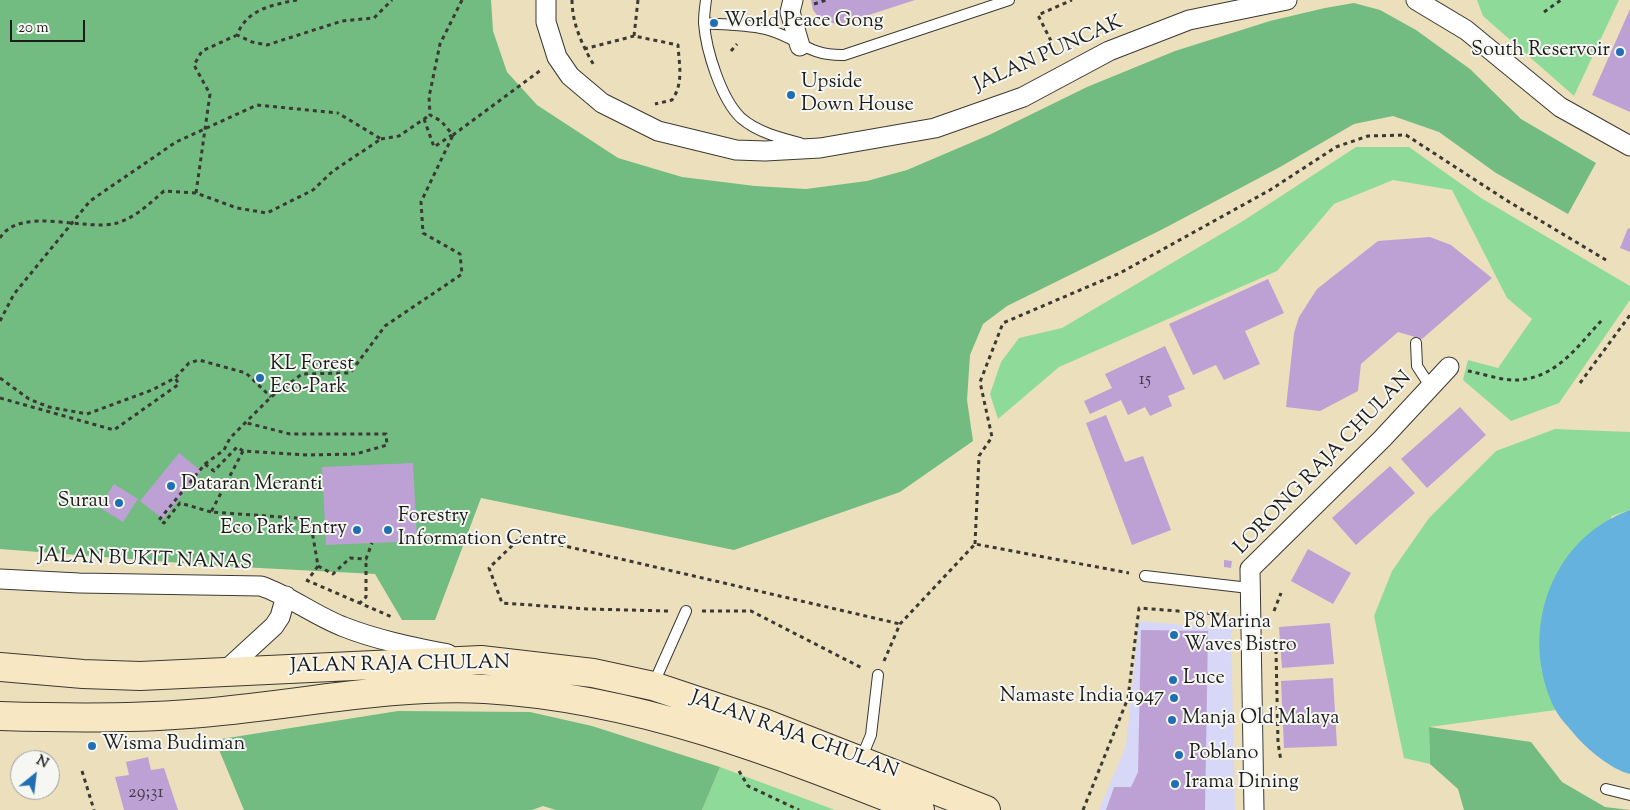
<!DOCTYPE html>
<style>
body{margin:0}
#map{position:relative;width:1630px;height:810px;overflow:hidden;background:#ecdfbc;font-family:"Sorts Mill Goudy",serif}
canvas{display:block}
.north{position:absolute;left:10px;top:750px;width:50px;height:50px;box-sizing:border-box;background:#f6f6f2;border:1px solid #9f9f9c;border-radius:50%;rotate:29deg;font-size:14px;font-weight:700;line-height:20px;text-align:center;color:#1c1c1c}
.north::after{content:'';display:block;margin:auto;width:18px;height:22px;background:#1f6fb2;clip-path:polygon(50% 0,100% 100%,50% 72%,0 100%)}
.scale{position:absolute;left:10px;top:20px;width:75px;height:22px;box-sizing:border-box;border:2px solid #1c1c1c;border-top:0;padding-left:6px;font-size:15px;line-height:18px;white-space:nowrap;color:#1c1c1c;-webkit-text-stroke:4px #f6f6f2;paint-order:stroke}
</style>
<div id="map">
<canvas width="1630" height="810"></canvas>
<div class="north">N</div>
<div class="scale">20 m</div>
</div>
<script>
const context = document.querySelector('canvas').getContext('2d');
context.lineJoin = 'round';
function paint(path, color) { context.fillStyle = color; context.fill(path, 'evenodd'); }
function trace(path, color, width, dash) { context.strokeStyle = color; context.lineWidth = width; context.lineCap = dash ? 'butt' : 'round'; context.setLineDash(dash || []); context.stroke(path); }
function write(font, color, halo, rows, align = 'center') {
  context.font = font + ' "Sorts Mill Goudy",serif'; context.lineWidth = 4; context.setLineDash([]); context.textBaseline = 'middle'; context.strokeStyle = halo; context.fillStyle = color; for (const [text, x, y, turn = 0] of rows) {
    context.save(); context.translate(x, y); context.rotate((+turn || 0) * Math.PI / 180); context.textAlign = isNaN(turn) ? turn : align; if (halo) context.strokeText(text, 0, 0); context.fillText(text, 0, 0); context.restore();
  }
}
const built = new Path2D(`
 M1139,621L1231,629L1235,810H1099L1126,746Z`);
const green = new Path2D(`
 M1477,0H1619L1574,96L1483,16Z
 M1356,147H1409L1481,198L1630,286V300L1559,403L1511,421L1463,380L1468,360L1498,368L1532,319L1507,298L1452,190L1393,180L1334,204L1277,271L1059,367L998,419L990,394L1001,362L1019,338L1062,328L1243,221Z
 M1555,429L1630,432V510L1612,516L1541,668L1556,710L1429,727L1430,764L1404,758L1374,616L1392,571L1429,518L1496,451Z
 M720,767L835,810H702Z`);
const forest = new Path2D(`
 M0,0H491L493,31L507,72L537,105L618,158L682,177L755,186L806,189L867,181L907,170L989,135L1087,87L1175,51L1270,21L1325,8L1354,3L1380,10L1416,30L1470,69L1521,119L1596,163L1568,214L1496,173L1439,132L1393,116L1354,124L1280,167L1161,230L1007,306L983,324L970,355L967,400L973,441L900,492L734,550L481,498L435,620H402L375,574L221,566L0,549Z
 M398,711L530,712L592,726L720,767L702,810H556L543,806L532,810H244L215,740Z
 M1429,727L1531,742L1562,782L1605,807L1630,810H1464L1458,789L1430,764Z`);
const water = new Path2D(`
 M1630,510V774C1612,770 1587,749 1575,735C1569,727 1561,720 1556,711C1517,636 1549,539 1630,510Z`);
const building = new Path2D(`
 M811,0H915L838,25L819,18L813,10Z
 M1630,9V112L1592,95Z
 M1628,228L1630,229V252L1620,248Z
 M1430,237L1451,245L1492,278L1422,339L1398,332L1361,364L1358,391L1320,411L1286,407L1294,333L1299,317L1317,289L1378,241Z
 M1268,279L1284,313L1245,331L1260,364L1224,380L1216,365L1193,375L1169,324Z
 M1165,346L1185,389L1168,396L1172,406L1150,416L1145,407L1128,415L1121,400L1090,414L1084,401L1112,388L1105,374Z
 M1460,407L1486,435L1427,488L1401,459Z
 M1106,415L1125,462L1143,456L1171,530L1132,545L1086,423Z
 M179,453L201,471L163,519L140,501Z
 M413,463L417,541L326,545L322,467Z
 M1390,466L1415,493L1356,545L1332,518Z
 M114,484L138,499L123,522L99,507Z
 M1308,549L1351,573L1333,604L1291,581Z
 M1224,560L1232,561L1231,568L1224,567Z
 M1330,623L1334,664L1282,668L1279,627Z
 M1141,630L1208,631L1205,810H1106L1114,787H1131L1138,772Z
 M1333,678L1337,746L1284,748L1281,681Z
 M148,757L151,770L164,768L178,810H124L115,777L129,775L126,762Z`);
const path = new Path2D(`
 M297,0C272,5 247,9 237,35L252,42L267,45L342,21L374,18L392,0
 M462,0L440,44L429,97L430,115L441,121L453,135L541,70
 M572,0C572,24 583,47 595,67
 M638,0L634,36L678,45C679,64 684,83 672,100L655,104
 M814,4L826,0
 M1544,12L1561,0
 M1051,41L1038,15L1072,0
 M584,49L634,36
 M731,51L737,44
 M424,119L434,147L452,135
 M381,139L399,136L430,115
 M196,193L210,94L194,65L202,51L237,35
 M0,238C20,205 86,232 117,223C136,217 149,204 164,191L196,193L237,208L267,213L313,190L333,171L381,139L338,113
 M1468,371C1484,374 1503,381 1519,380C1557,377 1578,346 1602,320
 M0,378L29,399L49,407L87,414L152,390L175,378L189,363L199,360L246,373L271,397
 M1580,383L1630,315
 M0,398L114,430L179,384L175,378
 M243,451L211,512L310,519L318,566L307,581
 M205,464L214,471L237,447L243,451L308,455L356,454L387,445L386,434H290L247,423
 M211,512L180,503L164,523L159,520L205,464L224,450L230,438L271,397L302,374L350,373L385,326L462,274L460,254L423,233L421,202L453,135
 M975,544L979,456L992,437L980,382L1003,323L1120,273L1270,190L1336,147L1368,136L1406,135L1506,200L1606,260
 M318,566L333,574L350,558L366,559L372,543
 M306,580L392,617
 M359,604L366,597V559
 M668,611L588,609L502,603L489,568L522,536L900,624
 M702,611H751L862,668
 M1274,611L1281,593
 M1276,650L1278,743L1281,761
 M884,661L900,624L975,544L1129,573
 M82,771L94,810
 M739,771L748,786L799,810
 M1083,810L1128,698L1139,608L1229,615`);
const lane = new Path2D(`
 M706,0C705,7 704,16 704,23C706,50 721,99 741,118C757,132 780,138 800,143
 M704,23C725,25 749,24 769,30C800,39 808,56 844,55L1009,0
 M1416,343L1417,366L1430,386
 M1145,576L1249,588
 M653,685L686,611
 M861,759L871,735L878,675
 M1606,789L1630,795`);
const street = new Path2D(`
 M546,0V22L557,57L570,76L602,103L658,131L736,150L765,151L820,148L935,128L1023,97L1109,51L1189,20L1287,0
 M793,0L790,12L800,46
 M1416,0L1466,30L1560,107L1630,146
 M0,579L79,583L261,586C290,596 315,616 344,627C377,640 413,647 448,654
 M225,671L274,626L280,617L286,596
 M1254,810L1250,569L1382,439L1449,367`);
const secondary = new Path2D(`
 M0,667L83,674L140,676L481,660L593,673L653,686L764,723L986,810
 M0,716C63,718 126,719 189,714C288,707 386,684 485,689C639,698 779,754 920,810`);
const pathBridge = new Path2D(`
 M0,321L14,294L90,201L176,142L257,105L338,113`);
const markers = [
 [714,23,5,"#1f6fb2"],
 [1620,52,5,"#1f6fb2"],
 [791,95,5,"#1f6fb2"],
 [260,378,5,"#1f6fb2"],
 [171,486,5,"#1f6fb2"],
 [119,503,5,"#1f6fb2"],
 [357,530,5,"#1f6fb2"],
 [388,530,5,"#1f6fb2"],
 [1174,635,5,"#1f6fb2"],
 [1173,680,5,"#1f6fb2"],
 [1174,698,5,"#1f6fb2"],
 [1172,720,5,"#1f6fb2"],
 [92,746,5,"#1f6fb2"],
 [1179,755,5,"#1f6fb2"],
 [1175,784,5,"#1f6fb2"]
];
const numberNames = [
 ["15",1145,381],
 ["29;31",146,794]
];
const poiNames = [
 ["World Peace Gong",724,23],
 ["South Reservoir",1610,52,"right"],
 ["Upside",801,84],
 ["Down House",801,107],
 ["KL Forest",270,366],
 ["Eco-Park",270,389],
 ["Dataran Meranti",181,486],
 ["Surau",109,503,"right"],
 ["Forestry",398,518],
 ["Information Centre",398,541],
 ["Eco Park Entry",347,530,"right"],
 ["P8 Marina",1184,624],
 ["Waves Bistro",1184,647],
 ["Luce",1183,680],
 ["Namaste India 1947",1164,698,"right"],
 ["Manja Old Malaya",1182,720],
 ["Wisma Budiman",102,746],
 ["Poblano",1189,755],
 ["Irama Dining",1185,784]
];
const streetNames = [
 ["JALAN PUNCAK",1049,55,-24],
 ["LORONG RAJA CHULAN",1324,464,-46],
 ["JALAN BUKIT NANAS",145,561,2],
 ["JALAN RAJA CHULAN",400,666,-1],
 ["JALAN RAJA CHULAN",794,736,20]
];
paint(built, '#d7d7f8');
paint(green, '#8edb99');
paint(forest, '#72bb81');
paint(water, '#65b2de');
paint(building, '#bda1d5');
trace(lane, '#3b3934', 12);
trace(street, '#3b3934', 21);
trace(secondary, '#3b3934', 30);
trace(path, '#3b3934', 3, [4, 4]);
trace(lane, '#fff', 10);
trace(street, '#fff', 19);
trace(secondary, '#f7e8c3', 28);
trace(pathBridge, '#3b3934', 3, [4, 4]);
for (const [x, y, r, color] of markers) { const dot = new Path2D(); dot.arc(x, y, r, 0, 2 * Math.PI); context.fillStyle = color; context.fill(dot); trace(dot, '#f6f6f2', 2); }
write('18px', '#443d4a', null, numberNames);
write('20px', '#1c1c1c', '#f6f6f2', poiNames, 'left');
write('20px', '#1c1c1c', '#f6f6f2', streetNames);
</script>
